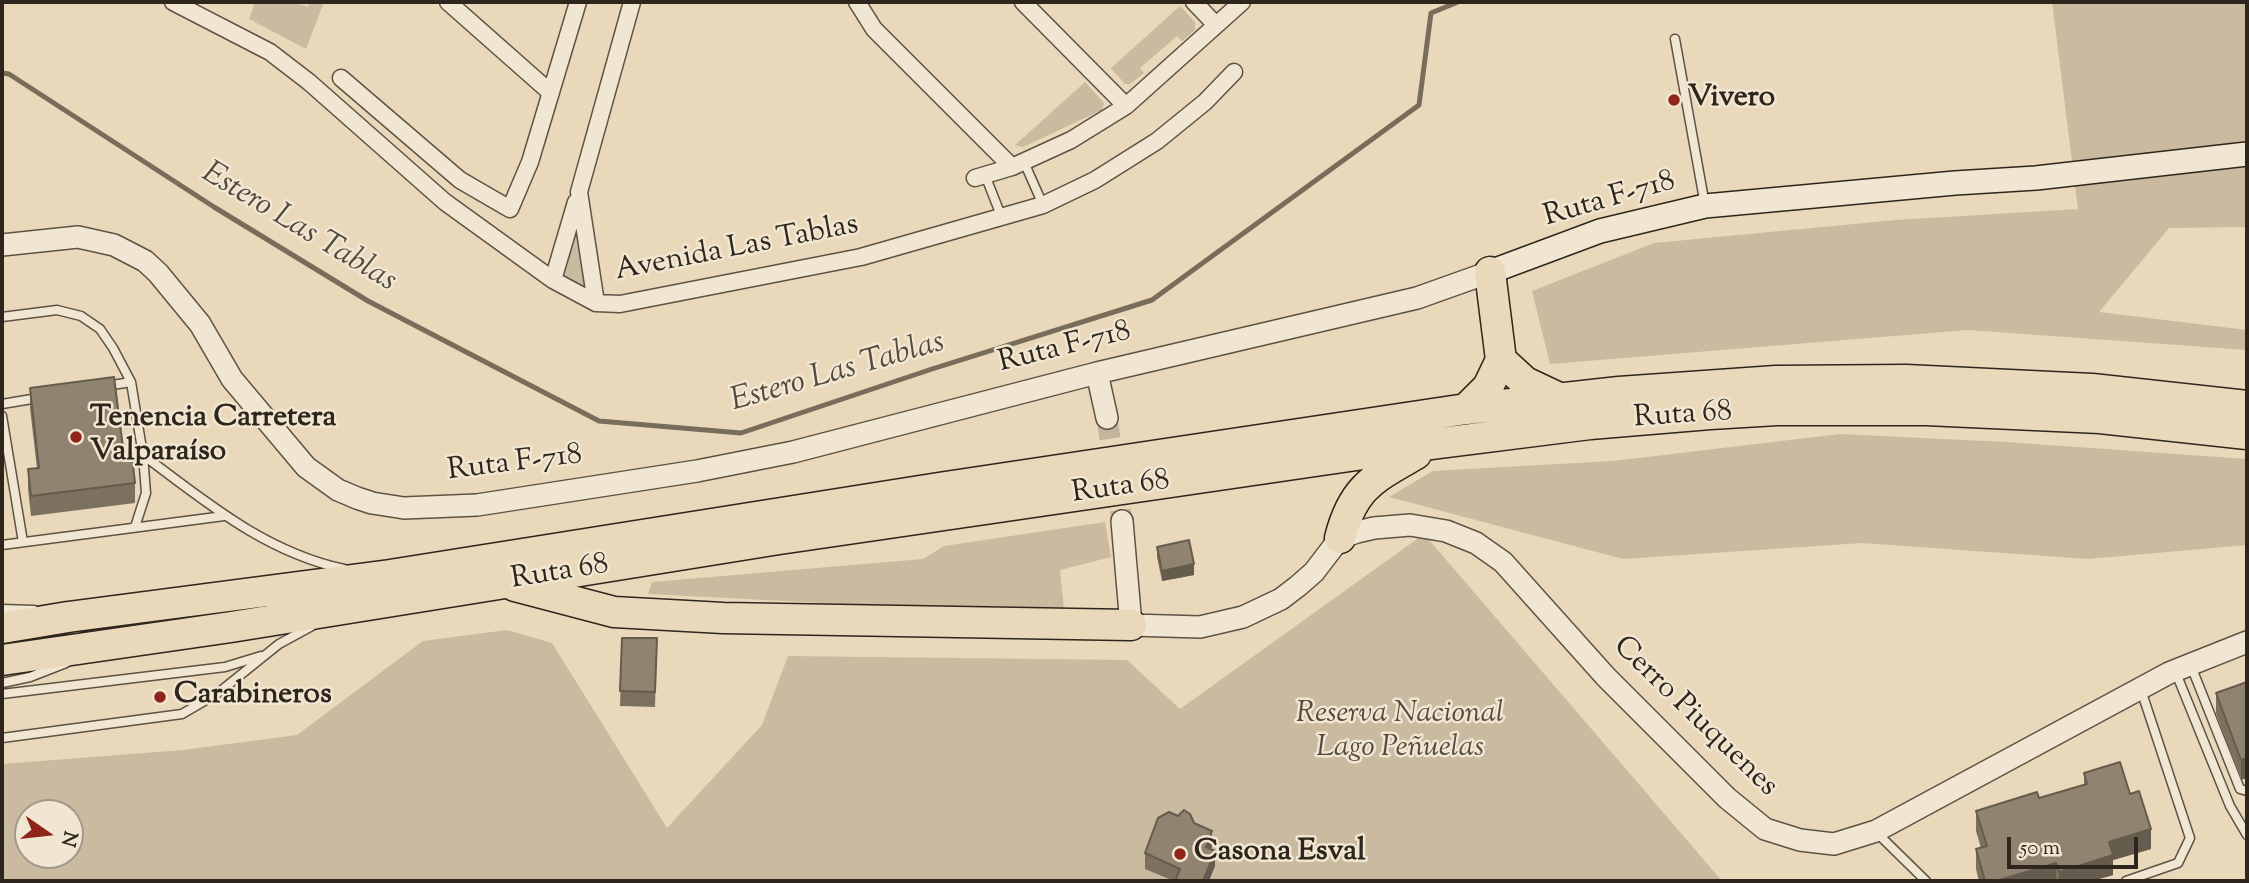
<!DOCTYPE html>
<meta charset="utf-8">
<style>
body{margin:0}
#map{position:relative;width:2249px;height:883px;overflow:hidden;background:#ead8ba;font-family:"Sorts Mill Goudy",serif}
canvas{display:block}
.frame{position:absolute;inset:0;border:4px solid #2e261d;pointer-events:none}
.north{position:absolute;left:14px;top:799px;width:70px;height:70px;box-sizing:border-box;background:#f1e6d2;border:2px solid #a3998a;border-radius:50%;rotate:104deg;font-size:19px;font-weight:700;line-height:28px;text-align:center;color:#2e261d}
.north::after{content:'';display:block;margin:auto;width:24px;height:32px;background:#8f2418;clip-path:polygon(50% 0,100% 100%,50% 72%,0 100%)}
.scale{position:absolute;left:2007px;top:837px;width:131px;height:32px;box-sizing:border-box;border:4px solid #2e261d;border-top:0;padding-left:9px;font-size:21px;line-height:24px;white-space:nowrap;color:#2e261d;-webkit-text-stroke:5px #f1e6d2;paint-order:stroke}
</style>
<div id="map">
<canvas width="2249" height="883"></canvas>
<div class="frame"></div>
<div class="north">N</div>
<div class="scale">50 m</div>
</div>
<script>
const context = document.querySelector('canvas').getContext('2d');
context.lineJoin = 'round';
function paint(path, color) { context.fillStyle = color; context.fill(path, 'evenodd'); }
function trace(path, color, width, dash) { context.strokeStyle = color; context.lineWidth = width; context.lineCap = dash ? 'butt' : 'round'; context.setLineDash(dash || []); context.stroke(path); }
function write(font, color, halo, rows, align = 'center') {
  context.font = font + ' "Sorts Mill Goudy",serif'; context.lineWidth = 5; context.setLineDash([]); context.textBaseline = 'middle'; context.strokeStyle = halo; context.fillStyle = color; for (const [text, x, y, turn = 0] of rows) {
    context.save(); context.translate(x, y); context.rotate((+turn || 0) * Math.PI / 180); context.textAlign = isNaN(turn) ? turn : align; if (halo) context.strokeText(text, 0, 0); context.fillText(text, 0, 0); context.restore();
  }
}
const green = new Path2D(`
 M255,2H292L308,7L310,2H324L306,49L249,19Z
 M2052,2H2247V227L2169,228L2099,312L2247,330V350L1968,330L1550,364L1532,291L1654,243L1896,220L2078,209Z
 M1180,6L1195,22V30L1182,41L1177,36L1140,68L1144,73L1130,84H1125L1111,68Z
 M1085,82L1104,103L1102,110L1023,147L1015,145Z
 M576,229L585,284L583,286L562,275Z
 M1840,434L2006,442L2247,459V545L2088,559L1862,543L1623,559L1389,497L1433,471L1613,461Z
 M1105,522L1111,557L1060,570L1064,609L960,610L648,594L652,582L923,559L944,546Z
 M1424,534L1722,881H2V764L183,750L297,735L423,641L507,630L552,643L667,828L762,725L788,656L1127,660L1180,709ZM28,813H70V855H28Z`);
const stream = new Path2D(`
 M2,73L9,74L214,207L368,301L599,421L741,433L932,369L1152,300L1419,105L1431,13L1458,2`);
const tertiaryTunnel = new Path2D(`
 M1107,418L1122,521`);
const service = new Path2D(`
 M1675,39L1705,205
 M1024,162L1043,205
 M985,175L1002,218
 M2,317L57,310L81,316L100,329L113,348L131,382L143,455C206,502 265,552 344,569
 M106,386L131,382
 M2,404L38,398
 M2,416L23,542
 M135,527L146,493L143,455
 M2,545L224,516
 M2,609L34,610
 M2191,666L2240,789L2247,791
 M2176,673L2230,806L2247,835
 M2,683L30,677L66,663
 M2,694L225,667L261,656
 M2,738L182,714L218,693L279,644L312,626
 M1876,832L1926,881
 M2126,881L2178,863L2190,838L2141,690`);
const minor = new Path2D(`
 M173,2L270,52L309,82L445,202L553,280L596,303L620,304L861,257L1043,205L1095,180L1157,141L1205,102L1234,72
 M448,2L551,93
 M857,2L874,29L1012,167
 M1023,2L1126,106
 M1194,2L1215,24
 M341,78L460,180L510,209L530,162L578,2
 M975,178L1012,167L1071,140L1126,106L1242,2
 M553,280L576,202
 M596,303L579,192L632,2`);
const tertiary = new Path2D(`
 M2,245L78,237L114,245L145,261L158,273L200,324L232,379L306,467L338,490L357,498L372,503L404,508L477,505L697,471L793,452L1097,373L1417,298L1490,272
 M1097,373L1107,418
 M1122,521L1131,625L1200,627L1243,617L1281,599L1298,586L1314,572L1340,538L1357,532L1374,528L1410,525L1446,531L1476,543L1503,562L1606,677L1727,798L1765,829L1800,840L1834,844L1876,831L2169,673L2247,642`);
const secondary = new Path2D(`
 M1490,272L1600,231L1705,206L1955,183L2036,178L2247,154`);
const motorway = new Path2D(`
 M1501,360L1525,382L1561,399
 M1466,409L1488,387L1501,360L1490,272
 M1340,538C1353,487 1374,478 1416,454
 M515,586L614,612L723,618L1131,625
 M2,628L68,617L390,575L939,488L1466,409L1619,392L1776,381L1906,380L2092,389L2247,406
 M2,660L231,627L779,539L1432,444L1590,424L1710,414L1777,410H1926L2100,418L2247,434`);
const wall = new Path2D(`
 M30,388L123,448L135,483V503L31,516L28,489V469L37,468L30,408Z
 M1157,547L1194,575L1162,581L1157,557Z
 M622,638H657L655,707L620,706Z
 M2247,682L2241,780L2216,713V693Z
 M2084,773L2130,794L2151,849L2113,860V875L2092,881H1979L1976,869V849L1981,848L1976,831V811L2039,798L2084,785Z
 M1194,823L1212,846L1211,849L1215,866L1174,881L1145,869V853Z`);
const shadedWall = new Path2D(`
 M1194,564V575L1162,581V571Z
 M2247,758V778L2241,780V760Z
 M2151,829V849L2113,860V875L2092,881H2059V872L2109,842Z
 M1212,831V846L1206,862V847Z
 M1215,851V866L1209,881H1203Z
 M2056,863V881H1996Z`);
const building = new Path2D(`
 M114,377L123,448L131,447L135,483L31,496L28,469L39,468L30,388Z
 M1189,540L1194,564L1162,571L1157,547Z
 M622,638H657L655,692L620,691Z
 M2247,682V758L2241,760L2216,693Z
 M2120,762L2130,794L2139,791L2151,829L2109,842L2113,855L2059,872L2056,863L1996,881H1985L1976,849L1987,846L1976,811L2037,792L2039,798L2087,784L2084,773Z
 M1184,810L1190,814L1194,823L1212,831L1206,847L1215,851L1203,881H1175L1180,869L1145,853L1158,818L1169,812L1178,816Z`);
const markers = [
 [1674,100,7,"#8f2418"],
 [76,437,7,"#8f2418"],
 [160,697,7,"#8f2418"],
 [1180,854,7,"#8f2418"]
];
const poiNames = [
 ["Vivero",1688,100],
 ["Tenencia Carretera",90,420],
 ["Valparaíso",90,454],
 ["Carabineros",174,697],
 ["Casona Esval",1194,854]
];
const streetNames = [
 ["Ruta F-718",1610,201,-16],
 ["Avenida Las Tablas",737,250,-11],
 ["Ruta F-718",1065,349,-14],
 ["Ruta 68",1683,417,-4],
 ["Ruta F-718",515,465,-7],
 ["Ruta 68",1121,489,-8],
 ["Ruta 68",560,574,-9],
 ["Cerro Piuquenes",1694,718,44]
];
const parkNames = [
 ["Reserva Nacional",1400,716],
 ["Lago Peñuelas",1400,750]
];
const waterNames = [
 ["Estero Las Tablas",298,229,31],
 ["Estero Las Tablas",838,374,-16]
];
paint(green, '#caba9f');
trace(stream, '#786c5b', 5);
trace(tertiaryTunnel, '#c4b49b', 21, [21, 10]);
trace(service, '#5d5244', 11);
trace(minor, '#5d5244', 19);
trace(tertiary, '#5d5244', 24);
trace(secondary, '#2e261d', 26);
trace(motorway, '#2e261d', 33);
trace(service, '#f1e6d2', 8);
trace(minor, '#f1e6d2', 16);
trace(tertiary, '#f1e6d2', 21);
trace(secondary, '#f1e6d2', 23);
trace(motorway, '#ead8ba', 30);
paint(wall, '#7c715f');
paint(shadedWall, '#655c4e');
paint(building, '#90836f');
trace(building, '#655c4e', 2);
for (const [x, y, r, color] of markers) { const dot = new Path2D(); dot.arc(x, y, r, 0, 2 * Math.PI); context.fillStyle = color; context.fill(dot); trace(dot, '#f1e6d2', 2.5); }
write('bold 30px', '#2e261d', '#f1e6d2', poiNames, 'left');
write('30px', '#2e261d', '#f1e6d2', streetNames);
write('italic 30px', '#554b3e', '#f1e6d2', parkNames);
write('italic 32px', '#53493c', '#f1e6d2', waterNames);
</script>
